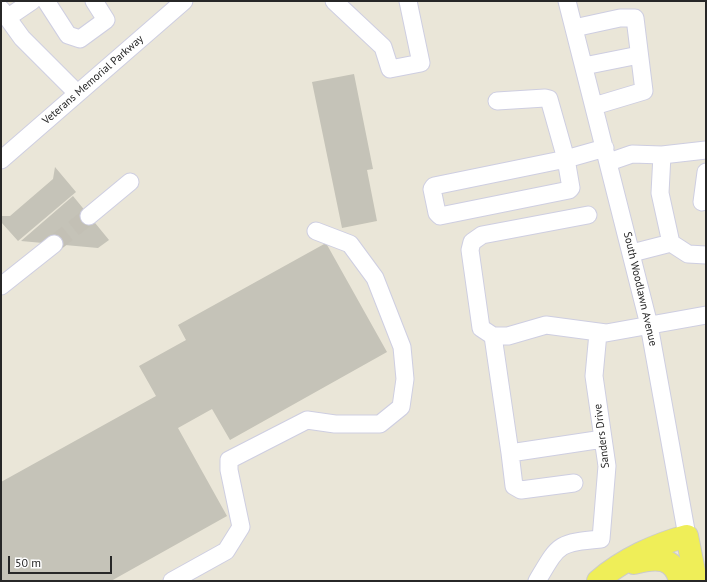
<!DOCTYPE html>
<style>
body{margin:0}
#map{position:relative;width:707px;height:582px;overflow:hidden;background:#eae6d8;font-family:"PT Sans",sans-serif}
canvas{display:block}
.frame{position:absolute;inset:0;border:2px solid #272727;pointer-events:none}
.scale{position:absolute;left:8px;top:556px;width:104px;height:18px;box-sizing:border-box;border:2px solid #272727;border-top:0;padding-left:5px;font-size:12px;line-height:14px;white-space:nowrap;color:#272727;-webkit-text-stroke:3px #fff;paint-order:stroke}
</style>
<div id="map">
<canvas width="707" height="582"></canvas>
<div class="frame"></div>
<div class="scale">50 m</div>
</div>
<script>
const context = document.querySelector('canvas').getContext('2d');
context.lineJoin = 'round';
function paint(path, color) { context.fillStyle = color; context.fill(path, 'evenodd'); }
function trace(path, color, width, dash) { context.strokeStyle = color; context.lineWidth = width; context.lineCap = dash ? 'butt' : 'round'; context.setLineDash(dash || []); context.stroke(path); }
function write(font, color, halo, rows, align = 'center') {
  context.font = font + ' "PT Sans",sans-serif'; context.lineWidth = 4; context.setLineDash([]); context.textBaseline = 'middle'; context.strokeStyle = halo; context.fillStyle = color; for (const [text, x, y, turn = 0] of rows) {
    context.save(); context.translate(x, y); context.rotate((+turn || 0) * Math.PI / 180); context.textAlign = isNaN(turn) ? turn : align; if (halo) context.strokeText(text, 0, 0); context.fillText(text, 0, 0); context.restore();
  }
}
const building = new Path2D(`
 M354,74L373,169L367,170L377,221L342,228L312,82Z
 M55,167L76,192L18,241L1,222V216H10L53,179Z
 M73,196L109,240L98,248L21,241Z
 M326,243L387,352L230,440L212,409L178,428L227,516L111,581H1V482L156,396L139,366L186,340L178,325Z`);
const minorTunnel = new Path2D(`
 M54,244L89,216`);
const minor = new Path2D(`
 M46,1L68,35L80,39L106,20L94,1
 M334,1L383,47L390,69L421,63L408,1
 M567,1L649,325L687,536
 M1,9L22,38L77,93
 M7,18L32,1
 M574,28L620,18H635L644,91L594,106
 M584,66L639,55
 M497,101L545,98L549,99L566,159L605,148
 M662,155L660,193L671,243L688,254L706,255
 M566,159L571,188L569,190L440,216L437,213L432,189L434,186Z
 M1,160L184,1
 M609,162L632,154L662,155L706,150
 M702,202L706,172
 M588,215L482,235L472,242L470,250L481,328L493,336H508L546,325L606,333L706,315
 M89,216L130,182
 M632,253L671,243
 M1,286L54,244
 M493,336L510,453
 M574,483L521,490L514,486L510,453L603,439
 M172,581L226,551L241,527L229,470V460L307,420L335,424H380L401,407L405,379L402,347L375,278L350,244L316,231
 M537,581C559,544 557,543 601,539L607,466L594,376L598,333`);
const major = new Path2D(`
 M634,563C656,557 674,556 680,581
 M598,581C622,560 656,544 687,536L696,581`);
const streetNames = [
 ["Veterans Memorial Parkway",93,80,-41],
 ["South Woodlawn Avenue",640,289,77],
 ["Sanders Drive",602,436,-97]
];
paint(building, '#c5c3b8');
trace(minorTunnel, '#c3c0b5', 17, [17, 8]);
trace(minor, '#cecee1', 19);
trace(major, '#cbcbcb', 24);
trace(minor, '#fff', 17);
trace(major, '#efee58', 22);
write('11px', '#272727', '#fff', streetNames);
</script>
